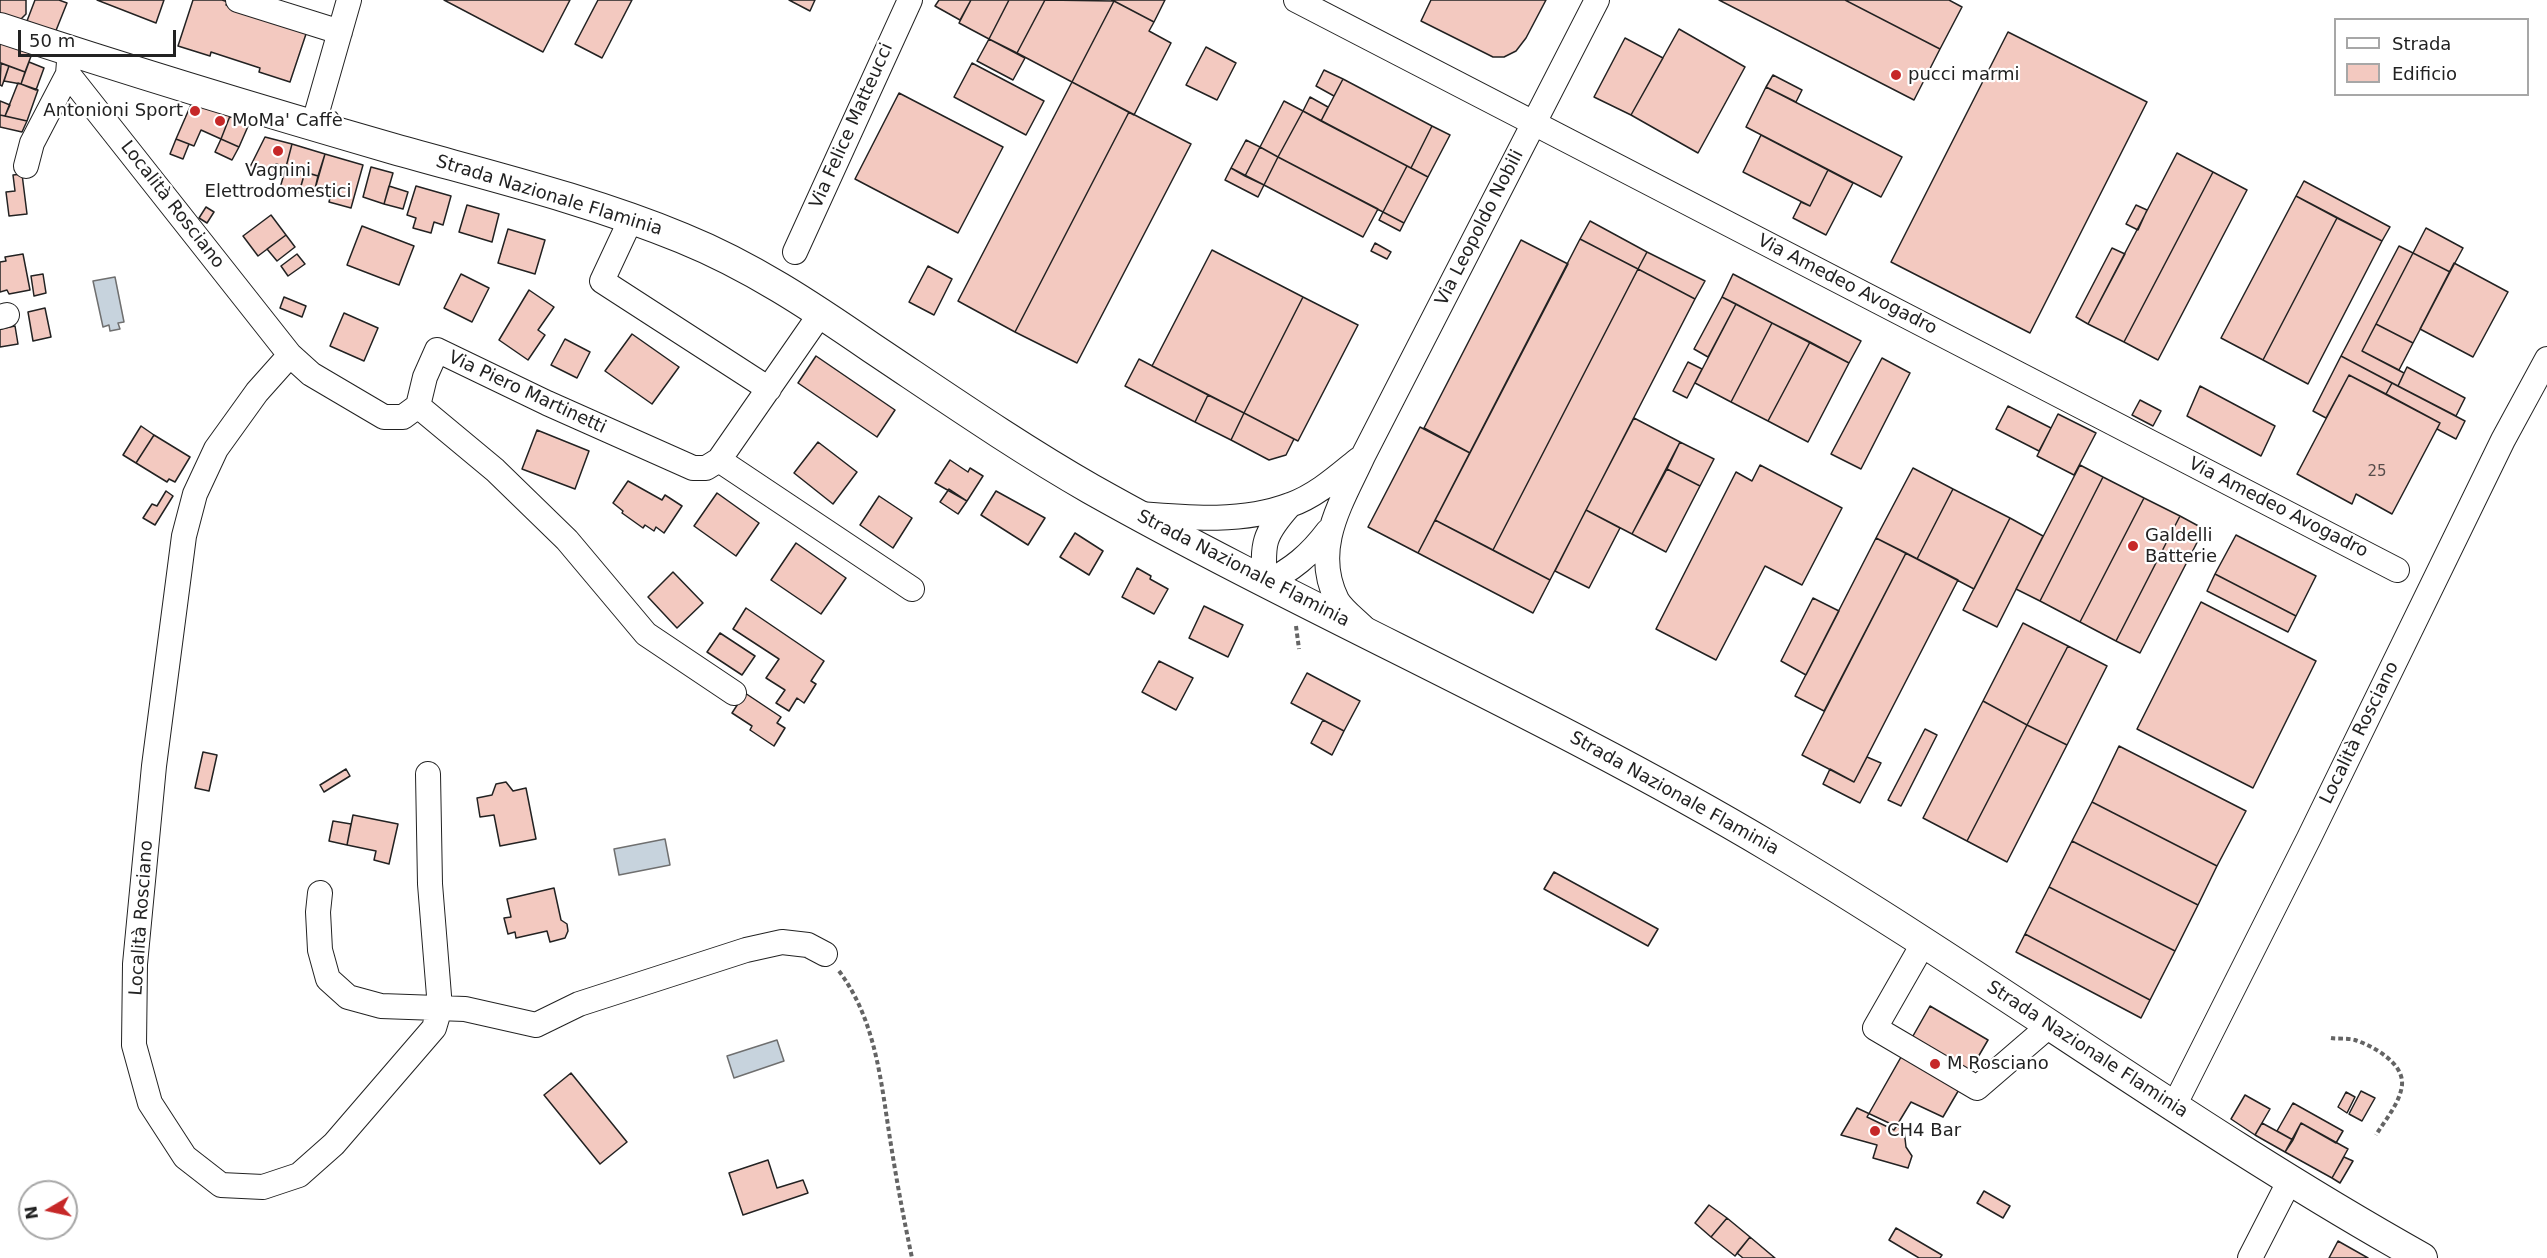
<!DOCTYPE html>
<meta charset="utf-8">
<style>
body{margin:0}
#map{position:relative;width:2547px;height:1258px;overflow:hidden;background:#fff;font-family:"DejaVu Sans",sans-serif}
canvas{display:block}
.legend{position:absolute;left:2334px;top:18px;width:195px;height:78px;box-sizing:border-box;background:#fff;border:2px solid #a7a7a7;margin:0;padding:8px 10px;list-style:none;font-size:18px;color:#222}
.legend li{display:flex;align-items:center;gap:12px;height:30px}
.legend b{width:30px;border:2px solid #a7a7a7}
.north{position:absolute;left:18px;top:1180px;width:60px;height:60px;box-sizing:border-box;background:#fff;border:2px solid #a7a7a7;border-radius:50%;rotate:261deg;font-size:16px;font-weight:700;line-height:24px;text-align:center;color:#222}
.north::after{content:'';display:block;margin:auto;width:21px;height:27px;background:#c62828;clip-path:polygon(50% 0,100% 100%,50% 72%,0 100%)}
.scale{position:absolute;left:18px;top:30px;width:158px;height:27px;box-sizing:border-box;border:3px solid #222;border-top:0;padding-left:8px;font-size:18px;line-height:21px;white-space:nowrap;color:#222;-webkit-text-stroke:4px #fff;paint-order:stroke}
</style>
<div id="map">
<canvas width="2547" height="1258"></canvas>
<ul class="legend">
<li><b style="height:8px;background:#fff"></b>Strada</li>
<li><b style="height:16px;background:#f3c9c0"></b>Edificio</li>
</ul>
<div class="north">N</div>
<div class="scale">50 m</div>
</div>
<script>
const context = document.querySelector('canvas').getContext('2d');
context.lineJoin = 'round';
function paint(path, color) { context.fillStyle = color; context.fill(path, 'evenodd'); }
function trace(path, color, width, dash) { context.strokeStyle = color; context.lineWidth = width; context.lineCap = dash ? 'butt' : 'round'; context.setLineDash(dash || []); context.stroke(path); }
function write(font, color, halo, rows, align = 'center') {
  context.font = font + ' "DejaVu Sans",sans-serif'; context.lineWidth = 4.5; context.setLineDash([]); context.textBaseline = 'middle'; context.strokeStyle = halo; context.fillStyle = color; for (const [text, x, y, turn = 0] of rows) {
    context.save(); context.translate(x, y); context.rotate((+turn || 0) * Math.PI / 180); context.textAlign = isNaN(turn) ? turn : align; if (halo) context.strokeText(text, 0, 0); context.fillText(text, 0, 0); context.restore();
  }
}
const water = new Path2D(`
 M115,277L124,322L118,323L120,329L110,331L109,325L103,327L93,281Z
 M665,839L670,865L619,875L614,849Z
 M777,1040L784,1061L734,1078L727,1056Z`);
const building = new Path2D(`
 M0,0H26V14L21,19L0,18Z
 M35,0H59L67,3L55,33L27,21Z
 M97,0H164L156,23Z
 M193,0H222L228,2L226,5L275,21L308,28L290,82L259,72L260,68L211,52L210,56L178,46Z
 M444,0H570L543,52Z
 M598,0H632L602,58L575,44Z
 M789,0H815L810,11Z
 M939,0H971L960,20L935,6Z
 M971,0H1009L989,39L959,23Z
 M1009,0H1045L1017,53L989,39Z
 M1045,0L1114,1L1072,82L1017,53Z
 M1112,0H1165L1154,22Z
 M1431,0H1546L1526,38L1516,51L1504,57H1493L1421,21Z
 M1719,0H1845L1940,49L1914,100Z
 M1845,0H1949L1962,7L1940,49Z
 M1114,1L1154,22L1149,31L1171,43L1134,115L1072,82Z
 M1679,29L1745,67L1698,153L1631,115Z
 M2008,32L2147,102L2030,333L1891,262Z
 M0,38L33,51L25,72L0,63Z
 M1625,38L1663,58L1631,115L1594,97Z
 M989,39L1025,58L1013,80L977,61Z
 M1206,47L1236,63L1217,100L1186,85Z
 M29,62L44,68L36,90L21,84Z
 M1,63L9,66L2,86L0,85Z
 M972,63L1044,101L1026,135L954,97Z
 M9,66L25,72L21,84L4,81Z
 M1324,70L1343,79L1334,96L1316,86Z
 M1773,75L1802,90L1796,102L1766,87Z
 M1343,79L1432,126L1411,168L1321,121Z
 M1072,82L1129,112L1015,332L958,301Z
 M18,83L38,90L27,121L5,116Z
 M1766,87L1902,157L1881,197L1746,127Z
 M899,93L1003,147L958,233L855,179Z
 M1310,97L1328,107L1321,121L1303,111Z
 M193,100L230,116L221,139L201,130L194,146L176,139Z
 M0,101L10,105L5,116L0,115Z
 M1284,101L1303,111L1278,157L1260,147Z
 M1303,111L1407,166L1383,212L1278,157Z
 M1129,112L1191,144L1077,363L1015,332Z
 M0,115L27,121L22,132L0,127Z
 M230,116L249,124L239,147L221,139Z
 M1432,126L1450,135L1428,177L1411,168Z
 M1761,135L1828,170L1810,206L1743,172Z
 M265,137L292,144L286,167L276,164L273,175L249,169Z
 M176,139L189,144L183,159L170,154Z
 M221,139L239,147L232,160L215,152Z
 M1246,140L1260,147L1245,176L1231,168Z
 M292,144L325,154L318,176L286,167Z
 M1260,147L1278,157L1264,185L1245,176Z
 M2177,153L2213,172L2124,342L2088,324Z
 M325,154L363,165L351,208L329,202L331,194L315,189Z
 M1278,157L1378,209L1363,237L1264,185Z
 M1407,166L1428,177L1404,223L1383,212Z
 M286,167L305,172L299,193L280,188Z
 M371,167L393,173L384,204L363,197Z
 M1231,168L1264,185L1258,197L1225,180Z
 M1828,170L1853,183L1826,235L1793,218L1801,202L1810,206Z
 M305,172L318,176L314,193L300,189Z
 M2213,172L2247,190L2158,360L2124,342Z
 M22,174L27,214L9,216L6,192L15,191L13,175Z
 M2304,181L2390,227L2382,241L2296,196Z
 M389,186L408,192L403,209L384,204Z
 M416,186L451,196L443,225L434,222L431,233L413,228L416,218L407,215Z
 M2296,196L2337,218L2263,360L2221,338Z
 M467,205L499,214L492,242L459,232Z
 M2136,205L2147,210L2138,230L2126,224Z
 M206,207L214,212L207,223L199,218Z
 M1383,212L1404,223L1400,231L1379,220Z
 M271,215L286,235L258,256L243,236Z
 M2337,218L2382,241L2308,384L2263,360Z
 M1590,221L1647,252L1638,269L1580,239Z
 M362,226L414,246L399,285L347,265Z
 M2426,228L2463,248L2450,272L2413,253Z
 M508,229L545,240L535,274L498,263Z
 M286,235L295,247L277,261L267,249Z
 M1580,239L1638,269L1493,550L1435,520Z
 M1521,240L1568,264L1470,453L1424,428Z
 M1375,243L1391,252L1387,259L1371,251Z
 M2399,246L2413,253L2362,351L2404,373L2398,386L2341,356Z
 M2112,248L2125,254L2088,324L2076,317Z
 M1212,250L1303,297L1244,413L1152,366Z
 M1647,252L1705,281L1695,299L1638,269Z
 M2413,253L2450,272L2413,343L2376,324Z
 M23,254L30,290L9,294L7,290L0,292V262L6,261L5,257Z
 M297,254L305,264L288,276L281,266Z
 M2454,263L2508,292L2473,357L2420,329Z
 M928,266L952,279L934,315L909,302Z
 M1638,269L1695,299L1550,580L1493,550Z
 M43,274L46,293L34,296L31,276Z
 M461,274L489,288L472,322L444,308Z
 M1733,274L1861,341L1849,363L1722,297Z
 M529,290L554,307L538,330L545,335L528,360L499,340Z
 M284,297L306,306L302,317L280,308Z
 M1303,297L1358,325L1298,441L1244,413Z
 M1722,297L1736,304L1708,357L1694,349Z
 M1736,304L1772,323L1731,402L1695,383Z
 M45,308L51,337L33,341L28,312Z
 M344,313L378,328L364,361L330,346Z
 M1772,323L1810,342L1768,421L1731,402Z
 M2376,324L2413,343L2399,370L2362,351Z
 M15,326L18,344L0,347V329Z
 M632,334L679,367L652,404L605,371Z
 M565,339L590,352L577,378L551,365Z
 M1810,342L1849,363L1808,442L1768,421Z
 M816,356L895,410L877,437L798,383Z
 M2341,356L2392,383L2386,394L2349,375L2326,418L2313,411Z
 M1882,358L1910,373L1861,469L1831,454Z
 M1139,359L1208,395L1195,422L1125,386Z
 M1688,362L1702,369L1687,398L1673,391Z
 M2407,367L2465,398L2456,416L2398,386Z
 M2349,375L2440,423L2392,514L2356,494L2352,504L2297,474Z
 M2392,383L2465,421L2456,439L2437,429L2440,423L2386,394Z
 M2200,386L2275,426L2261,456L2187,416Z
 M1208,395L1244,413L1231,440L1195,422Z
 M2140,400L2161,411L2153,426L2132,415Z
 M2008,406L2051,428L2039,451L1996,429Z
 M1244,413L1294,439L1286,455L1269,460L1231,440Z
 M2058,414L2096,433L2074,475L2037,456Z
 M1634,418L1680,442L1632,534L1586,510Z
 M141,426L154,435L136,463L123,455Z
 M1420,427L1470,453L1418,553L1368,527Z
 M537,430L589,451L575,489L522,469Z
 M154,435L190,457L175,482L169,479L167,482L136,463Z
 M818,442L857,472L833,504L794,473Z
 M1680,442L1714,459L1700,486L1667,469Z
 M950,460L968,472L970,468L983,476L967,501L935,483Z
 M1760,465L1842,508L1802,585L1765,566L1716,660L1656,629L1736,472L1752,481Z
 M2080,465L2103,477L2040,601L2016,589Z
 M1913,468L1953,489L1917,559L1876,538Z
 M1667,469L1700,486L1666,552L1632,534Z
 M2103,477L2144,498L2080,622L2040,601Z
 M628,481L662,500L665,495L682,506L664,533L656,527L654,531L645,525L643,528L622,513L623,511L613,503Z
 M949,489L967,501L958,514L940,502Z
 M1953,489L2010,518L1974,589L1917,559Z
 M166,491L173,496L155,525L143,518L152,504L157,506Z
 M996,491L1045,518L1028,545L981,515Z
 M717,493L759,523L736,556L694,526Z
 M879,496L912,518L893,548L860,525Z
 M2144,498L2180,516L2116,641L2080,622Z
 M1586,510L1620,528L1589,588L1555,571Z
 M2180,516L2204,529L2140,653L2116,641Z
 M2010,518L2043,536L1997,627L1963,610Z
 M1435,520L1550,580L1533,613L1418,553Z
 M1075,533L1103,551L1089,575L1060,557Z
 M2236,535L2316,576L2296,616L2215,574Z
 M1876,538L1906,553L1824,711L1795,696Z
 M796,543L846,578L821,614L771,580Z
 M1906,553L1958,580L1854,782L1802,755Z
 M1137,568L1151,576L1150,579L1168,589L1154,614L1122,597Z
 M673,572L703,603L677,628L648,597Z
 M2215,574L2296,616L2288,632L2207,591Z
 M1813,598L1839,611L1806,675L1781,661Z
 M2201,602L2316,661L2253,788L2137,729Z
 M1204,606L1243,625L1228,657L1189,638Z
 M746,608L824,661L811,681L816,684L804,703L797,698L789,711L776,703L785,690L766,678L779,659L733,629Z
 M2023,623L2068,646L2027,725L1983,701Z
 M720,633L755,656L742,675L707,652Z
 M2068,646L2107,666L2067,745L2027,725Z
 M1159,661L1193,678L1176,710L1142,692Z
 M1307,673L1360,701L1344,731L1291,703Z
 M745,693L781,717L777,723L785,728L774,746L750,730L752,726L732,713Z
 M1983,701L2027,725L1967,841L1923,818Z
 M1323,720L1344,731L1332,755L1311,743Z
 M2027,725L2067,745L2007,862L1967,841Z
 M1925,729L1937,735L1901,806L1888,800Z
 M2119,746L2246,811L2217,866L2092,802Z
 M203,752L217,755L209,791L195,788Z
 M1867,757L1881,763L1860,803L1823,784L1830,769L1854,782Z
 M346,769L350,776L324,792L320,785Z
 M506,782L513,791L526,788L536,839L500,846L494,815L480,817L477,798L492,795L496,784Z
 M2092,802L2217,866L2198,905L2072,841Z
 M353,815L398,824L389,864L374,860L376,851L347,845Z
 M333,821L351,824L347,845L329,841Z
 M2072,841L2198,905L2175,951L2049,887Z
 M1554,872L1658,929L1648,946L1544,889Z
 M2049,887L2175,951L2150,1000L2025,934Z
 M554,888L561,920L567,924L568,931L565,938L550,942L547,931L516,938L515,932L508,934L504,918L511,917L507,899Z
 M2025,934L2150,1000L2141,1018L2016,952Z
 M1930,1006L1988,1040L1943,1117L1911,1102L1894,1130L1867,1117Z
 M571,1073L627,1142L600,1164L544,1095Z
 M2361,1091L2375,1098L2362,1121L2349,1114Z
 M2346,1092L2355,1097L2347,1113L2338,1107Z
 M2245,1095L2270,1109L2255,1135L2231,1119Z
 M2293,1103L2343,1131L2336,1143L2301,1123L2293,1140L2277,1131Z
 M1857,1108L1904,1130L1906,1147L1912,1156L1908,1168L1873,1158L1877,1145L1841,1135Z
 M2262,1123L2293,1140L2285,1152L2255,1135Z
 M2301,1123L2348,1149L2332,1178L2285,1152Z
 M2344,1157L2353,1161L2340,1183L2332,1178Z
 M768,1160L777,1188L803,1180L808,1193L743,1215L729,1173Z
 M1984,1191L2010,1206L2003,1218L1977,1203Z
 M1709,1205L1727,1218L1711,1237L1695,1223Z
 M1727,1218L1750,1237L1735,1256L1711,1237Z
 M1896,1228L1942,1255L1940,1258H1919L1889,1240Z
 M1750,1237L1775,1258H1743L1737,1253Z
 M2338,1241L2368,1258H2329Z`);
const path = new Path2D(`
 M1296,626L1299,649
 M839,971C877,1022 881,1084 891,1145C897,1183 904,1220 912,1258
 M2331,1038C2338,1039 2348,1038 2355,1040C2373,1046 2404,1063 2402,1085C2400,1103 2385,1120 2376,1135`);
const minor = new Path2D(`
 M238,0L340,32
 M1296,0L2397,570
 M70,50L68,74L290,355L311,374L384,417H403L418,406
 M313,126L349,0
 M26,166L32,143L68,74
 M631,219L602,281L769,389
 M795,252L910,0
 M0,317L7,315
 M290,355L257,392L216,449L195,494L184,536L154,766L135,964L134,1045L150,1103L185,1157L221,1185L263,1187L299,1175L334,1144L434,1028L440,1008L430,884L428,774
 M418,406L425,377L437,350L547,403L693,468H706L719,460L821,313
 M418,406L495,470L567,540L646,634L734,693
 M719,460L912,589
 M1290,505C1263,535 1262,543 1265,583C1292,570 1310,555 1328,531
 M1139,514C1188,518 1243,523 1290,505C1316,496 1338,476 1359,459
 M1363,627C1355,619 1342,609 1337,600C1311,548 1342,502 1363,456L1597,0
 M320,893L318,912L320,950L328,979L348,997L381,1006L465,1009L536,1025L579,1004L746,950L782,942L808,945L825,954
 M1923,944L1875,1028L1977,1088L2049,1026
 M2173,1108L2309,838L2503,440L2547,359
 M2250,1258L2290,1180`);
const major = new Path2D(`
 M0,28C130,71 262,111 394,149C490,176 590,200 682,238C751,266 811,306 872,348C944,396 1016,446 1091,489C1315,615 1551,716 1772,848C1992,979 2197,1132 2422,1258`);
const markers = [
 [1896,75,6,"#c62828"],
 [195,111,6,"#c62828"],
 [220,121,6,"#c62828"],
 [278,151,6,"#c62828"],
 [2133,546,6,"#c62828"],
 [1935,1064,6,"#c62828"],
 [1875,1131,6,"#c62828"]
];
const numberNames = [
 ["25",2377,472]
];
const poiNames = [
 ["pucci marmi",1908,75],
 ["Antonioni Sport",183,111,"right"],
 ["MoMa' Caffè",232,121],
 ["Vagnini",278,171,"center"],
 ["Elettrodomestici",278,192,"center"],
 ["Galdelli",2145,536],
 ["Batterie",2145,557],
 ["M Rosciano",1947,1064],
 ["CH4 Bar",1887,1131]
];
const streetNames = [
 ["Via Felice Matteucci",852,126,-66],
 ["Strada Nazionale Flaminia",549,196,17],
 ["Località Rosciano",172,205,52],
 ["Via Leopoldo Nobili",1480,228,-63],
 ["Via Amedeo Avogadro",1847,285,27],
 ["Via Piero Martinetti",527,393,25],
 ["Via Amedeo Avogadro",2278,508,27],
 ["Strada Nazionale Flaminia",1243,569,27],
 ["Località Rosciano",2360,733,-64],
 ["Strada Nazionale Flaminia",1674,794,29],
 ["Località Rosciano",142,918,-86],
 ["Strada Nazionale Flaminia",2087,1050,33]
];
paint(water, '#c7d3dd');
trace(water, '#6f6f6f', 1.5);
paint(building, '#f3c9c0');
trace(building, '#222', 1.5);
trace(minor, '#222', 26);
trace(major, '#222', 32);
trace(path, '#646464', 4, [4.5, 3]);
trace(minor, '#fff', 24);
trace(major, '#fff', 30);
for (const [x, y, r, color] of markers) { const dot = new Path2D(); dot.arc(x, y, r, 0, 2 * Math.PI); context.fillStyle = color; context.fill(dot); trace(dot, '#fff', 2); }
write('15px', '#564c4a', null, numberNames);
write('18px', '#222', '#fff', poiNames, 'left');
write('18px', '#222', '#fff', streetNames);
</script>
